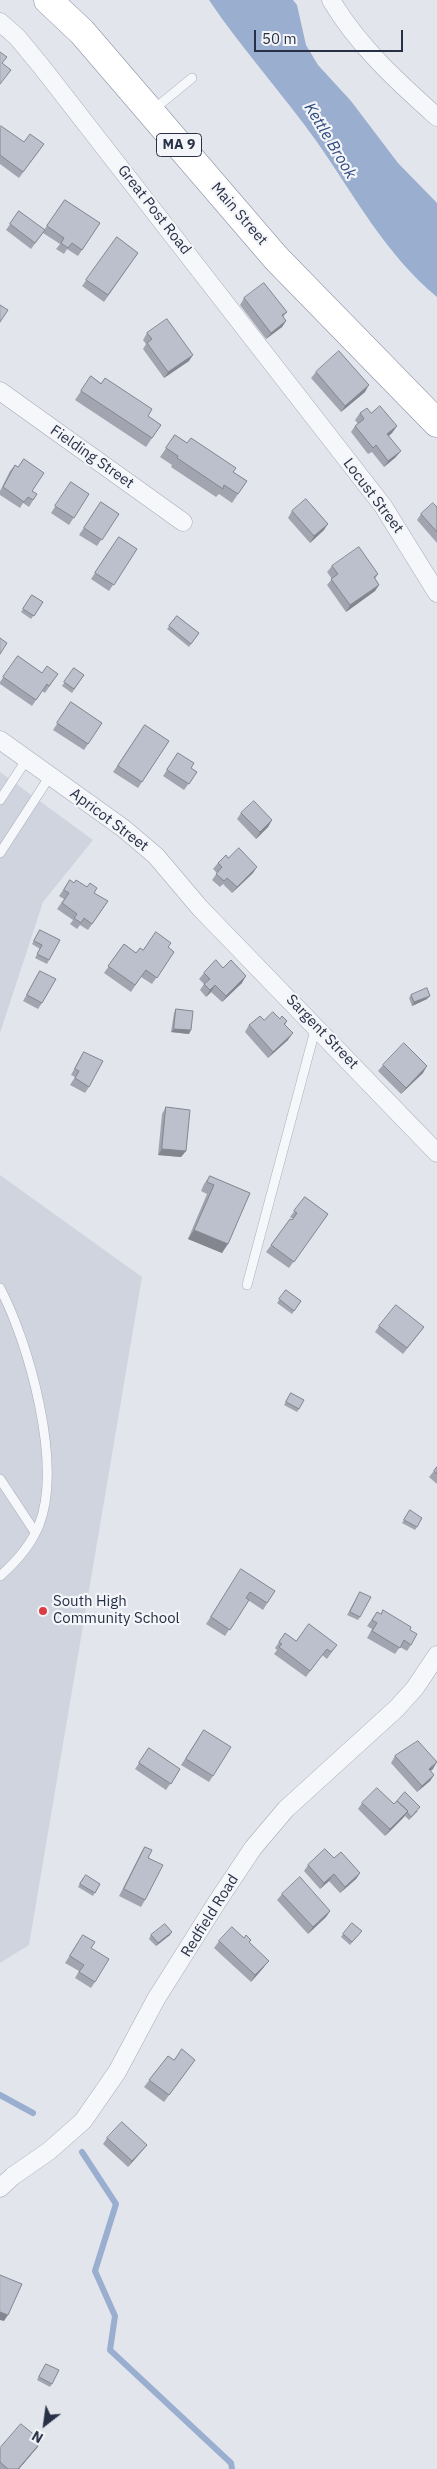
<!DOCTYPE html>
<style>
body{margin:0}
#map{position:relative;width:437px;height:2469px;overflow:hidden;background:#e2e5ec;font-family:"IBM Plex Sans",sans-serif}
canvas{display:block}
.north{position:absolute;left:20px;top:2399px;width:50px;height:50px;-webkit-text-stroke:4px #f3f5f9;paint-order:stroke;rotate:210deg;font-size:14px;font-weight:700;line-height:20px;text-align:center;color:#283046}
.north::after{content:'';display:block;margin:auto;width:18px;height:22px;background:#283046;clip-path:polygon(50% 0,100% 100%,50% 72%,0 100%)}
.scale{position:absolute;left:254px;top:30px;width:149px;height:22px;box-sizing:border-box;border:2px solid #283046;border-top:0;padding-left:6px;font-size:15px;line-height:18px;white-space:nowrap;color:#283046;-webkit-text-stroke:4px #f3f5f9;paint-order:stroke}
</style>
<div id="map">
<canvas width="437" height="2469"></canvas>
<div class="north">N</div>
<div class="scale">50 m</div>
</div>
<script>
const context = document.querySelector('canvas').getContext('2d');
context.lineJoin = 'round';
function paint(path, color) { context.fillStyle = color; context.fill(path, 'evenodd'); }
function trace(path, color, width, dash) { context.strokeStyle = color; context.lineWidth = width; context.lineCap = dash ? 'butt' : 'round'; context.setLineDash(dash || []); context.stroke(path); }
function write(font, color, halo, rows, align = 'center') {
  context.font = font + ' "IBM Plex Sans",sans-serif'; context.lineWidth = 4.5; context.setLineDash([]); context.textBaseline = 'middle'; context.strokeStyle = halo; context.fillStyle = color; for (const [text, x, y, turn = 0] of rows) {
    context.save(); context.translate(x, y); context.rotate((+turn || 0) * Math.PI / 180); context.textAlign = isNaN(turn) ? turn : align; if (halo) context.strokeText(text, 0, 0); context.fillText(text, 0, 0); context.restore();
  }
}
const built = new Path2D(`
 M0,772L93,840L43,902L0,1033Z
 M0,1175L142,1277L29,1945L0,1963Z`);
const water = new Path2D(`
 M209,0H293L297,5L306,45L318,65L351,101L398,163L437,203V297C385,254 355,196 317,142C282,93 242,49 209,0Z`);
const stream = new Path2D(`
 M0,2095L33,2113
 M82,2152L116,2204L95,2271L115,2316L110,2350L231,2463L232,2469`);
const service = new Path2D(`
 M153,110L192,78
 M0,800L27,759
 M0,853L50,776
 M247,1285L314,1034V1026
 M0,1288C29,1343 63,1465 39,1525C31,1545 16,1562 0,1576
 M0,1479L35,1532`);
const minor = new Path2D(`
 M331,0C358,46 398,82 437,117
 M0,22L17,37L41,66L383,506L437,593
 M0,391L183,522
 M0,740L123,828L156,856L200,908L437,1153
 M0,2188L13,2176L49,2151L83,2121L117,2072L156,1999L217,1902L253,1848L286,1809L397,1708L415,1688L437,1655`);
const trunk = new Path2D(`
 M48,0L82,32L276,258L437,423`);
const wall = new Path2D(`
 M0,127L24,142L44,144L19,178L0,164Z
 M65,200L100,223L78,256L67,249L64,254L56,249L60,244L43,233L31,249L6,230L19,211L44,230Z
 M117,237L138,253L104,302L82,286Z
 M244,298L287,312L283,317L286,321L282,327L266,339L240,305Z
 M147,333L189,361L164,378L143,349L146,344L143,340Z
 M316,372L365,392L341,412L311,378Z
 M91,376L161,425L146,447L75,400Z
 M360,413H371L397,426L392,433L389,436L396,457L384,467L372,452L368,454L351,432L355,426L358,424L355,420Z
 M175,435L247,481L232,503L219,494L216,497L171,467L172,465L160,457Z
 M15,465L32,491L37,494L29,507L23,503L20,508L0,495V491L10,471Z
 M71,482L89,494L69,525L51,513Z
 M101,502L119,514L97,546L79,535Z
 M437,507V543L417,520L421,514Z
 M292,511L324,530L310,543L288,518Z
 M119,537L137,549L109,591L91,579Z
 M332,566L378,574L375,579L379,585L375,591L346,612L327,585L332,579L327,572Z
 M32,595L43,602L31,619L21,612Z
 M177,616L199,633L189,647L167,629Z
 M18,656L42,673L58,674L45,693L42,691L32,706L0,684V682Z
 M74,668L84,675L72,693L62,686Z
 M71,702L102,723L84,750L53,730Z
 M145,725L169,741L138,788L113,772Z
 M178,753L191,768L197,772L184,790L163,776Z
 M241,813L272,820L268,827L256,839L237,819Z
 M228,858L253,873L232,893L223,884L220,887L212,880L217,873L213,869L218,863Z
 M70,880L74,883L94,893L108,901L88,930L80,925L77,929L70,924L73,920L57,909L64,899L59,896Z
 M40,930L49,960L47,964L35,958L40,949L32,944Z
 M124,944L136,953L143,950L168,947L174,952L152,984L141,977L131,992L104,973Z
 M223,968L242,983L222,1002L211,992L206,997L200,990L204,984L199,979L204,973Z
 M40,971L42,1003L38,1009L23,1001Z
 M411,995L427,999L412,1006L409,998Z
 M176,1009L189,1034L171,1032L174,1013Z
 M280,1019L287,1021L285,1025L288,1040L268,1058L245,1032L249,1025L264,1020Z
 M84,1052L89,1087L85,1093L70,1085L75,1077L71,1075L80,1058Z
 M383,1065L423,1073L401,1094L378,1071Z
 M166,1107L186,1151L181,1157L158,1155L162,1114Z
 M210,1176L250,1193L222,1253L188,1239L207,1194L201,1191L204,1184Z
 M305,1197L328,1214L289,1268L266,1252L290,1219L292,1220L293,1219L290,1217Z
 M286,1290L301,1301L292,1314L277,1303Z
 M379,1326L424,1327L403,1354L375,1332Z
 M291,1393L299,1409L297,1412L284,1405Z
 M437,1467V1484L429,1477Z
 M410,1510L417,1527L415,1530L402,1523Z
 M237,1576L275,1591L263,1610L248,1600L225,1636L206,1624Z
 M360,1592V1617L358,1620L347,1615Z
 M377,1612L410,1630L411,1645L407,1651L400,1647L395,1654L367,1638L372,1629L367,1626Z
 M285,1633L296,1641L337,1645L327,1659L322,1655L306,1677L274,1654L277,1650L275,1648Z
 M204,1730L213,1776L209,1782L181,1765Z
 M149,1748L180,1769L166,1790L135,1769Z
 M395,1756L433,1769L430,1771L434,1775L430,1781L417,1792L391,1763Z
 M362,1803L394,1804L418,1811L409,1820L405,1816L385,1836L358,1809Z
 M145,1847V1900L141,1907L119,1896L141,1853Z
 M334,1858L360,1873L356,1879L340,1893L329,1881L320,1889L304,1871L308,1865Z
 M83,1878L100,1884L93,1896L78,1887Z
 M282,1894L330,1911L326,1917L308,1934L277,1900Z
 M362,1931L350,1945L341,1937L343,1934Z
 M151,1935H170L156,1946L149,1939Z
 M244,1938L251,1940L249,1942L264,1967L251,1982L214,1948L219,1941Z
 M79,1941L95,1982L91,1988L75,1978L79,1971L65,1963Z
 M168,2056L174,2060H195L164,2102L144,2087Z
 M107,2138L147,2145L142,2151L128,2167L103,2144Z
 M46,2364L52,2384L50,2387L37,2380Z
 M42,2441L19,2469H0V2448Z`);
const shadedWall = new Path2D(`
 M286,321L282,327L266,339L271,333Z
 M193,355L189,361L164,378L168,372Z
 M369,385L365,392L341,412L345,406Z
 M397,426L392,433L383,440L387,434Z
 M401,451L396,457L384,467L388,461Z
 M328,524L324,530L310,543L314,536Z
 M379,585L375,591L346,612L350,605Z
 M272,820L268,827L256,839L260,832Z
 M257,867L253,873L232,893L237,887Z
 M246,976L242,983L222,1002L226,996Z
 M215,985L211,992L206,997L210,990Z
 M430,996L427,999L412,1006L414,1002Z
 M174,1029L191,1030L189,1034L171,1032Z
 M293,1033L288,1040L268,1058L273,1052Z
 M427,1066L423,1073L401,1094L406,1088Z
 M162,1149L186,1151L181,1157L158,1155Z
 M194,1230L228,1244L222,1253L188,1239Z
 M437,1762L433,1769L425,1776L429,1769Z
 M434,1775L430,1781L417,1792L422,1786Z
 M408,1811L403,1818L385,1836L390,1829Z
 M360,1873L356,1879L340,1893L345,1887Z
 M334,1874L329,1881L320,1889L324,1883Z
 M330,1911L326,1917L308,1934L313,1927Z
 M172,1932L170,1935L156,1946L158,1943Z
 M269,1961L264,1967L251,1982L255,1975Z
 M147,2145L142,2151L128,2167L132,2161Z
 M0,2312L8,2315L4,2321L0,2320Z
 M42,2441L37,2448L19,2469H18Z`);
const building = new Path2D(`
 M0,52L7,57L2,63L11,70L0,84Z
 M1,126L24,142L30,134L44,144L23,172L0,155V127Z
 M65,200L100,223L82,250L72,243L68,248L61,243L64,238L47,226Z
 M19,211L45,230L35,243L10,224Z
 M117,237L138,253L108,295L86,280Z
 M264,283L287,312L282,315L286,321L271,333L244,298Z
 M0,305L8,310L0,322Z
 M167,319L193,355L168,372L147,343L152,339L147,333Z
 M339,351L369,385L345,406L316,372Z
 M91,376L101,384L105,378L152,409L148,416L161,425L152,438L81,391Z
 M380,406L397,426L387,434L401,451L388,461L376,445L373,448L355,426L364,419L360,413L367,408L371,413Z
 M175,435L187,443L191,438L236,468L233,472L247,481L238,494L224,485L223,489L177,458L178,456L166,448Z
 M24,459L44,473L32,491L37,494L33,500L28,497L24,502L3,487L15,465L18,467Z
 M71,482L89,494L74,518L55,506Z
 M306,499L328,524L314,536L292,511Z
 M101,502L119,514L102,540L84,528Z
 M433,503L437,507V532L421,514Z
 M119,537L137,549L114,585L95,573Z
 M359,547L378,574L374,577L379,585L350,605L331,579L338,574L332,566Z
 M32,595L43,602L34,616L23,609Z
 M177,616L199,633L191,644L169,626Z
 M0,638L7,643L0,654Z
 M18,656L42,673L47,666L58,674L49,686L47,684L36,700L3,677Z
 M74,668L84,675L74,689L64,682Z
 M71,702L102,723L88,744L57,723Z
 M145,725L169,741L142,782L118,766Z
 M178,753L194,763L191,768L197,772L189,784L167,770Z
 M254,801L272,820L260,832L241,813Z
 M239,848L257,867L237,887L227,878L224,881L216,874L222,867L218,863L226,855L228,858Z
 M70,880L74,883L76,880L87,887L90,883L97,888L94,893L108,901L92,924L84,918L81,923L74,918L77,914L62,903L69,893L64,890Z
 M40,930L60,940L49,960L37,954L42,945L34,941Z
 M156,932L171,943L168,947L174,952L157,978L146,970L135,985L108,966L124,944L136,953L140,948L143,950Z
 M216,960L223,968L231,960L246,976L226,996L215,985L210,990L204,984L210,979L204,973Z
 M40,971L56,979L42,1003L27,995Z
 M427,988L430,996L414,1002L411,995Z
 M176,1009L193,1011L191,1030L174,1029Z
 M273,1012L280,1019L282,1016L287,1021L284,1024L293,1033L273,1052L249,1025L260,1016L264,1020Z
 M404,1043L427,1066L406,1088L383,1065Z
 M84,1052L103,1061L89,1087L75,1078L79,1071L75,1069Z
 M166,1107L190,1110L186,1151L162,1149Z
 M210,1176L250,1193L228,1244L194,1230L214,1185L207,1182Z
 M305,1197L328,1214L294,1262L271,1245L290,1219L292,1220L297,1213L294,1211Z
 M286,1290L301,1301L294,1311L279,1299Z
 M396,1305L424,1327L407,1348L379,1326Z
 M291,1393L304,1400L299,1409L286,1402Z
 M437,1467V1474L434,1471Z
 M410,1510L422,1518L417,1527L404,1520Z
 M241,1569L275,1591L267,1603L250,1592L246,1598L249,1600L230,1630L211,1617Z
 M360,1592L371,1597L360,1617L350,1612Z
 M383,1610L411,1627L410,1630L417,1634L411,1645L404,1640L400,1648L372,1631L377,1623L372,1620L377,1612L381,1614Z
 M309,1624L337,1645L331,1652L327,1649L310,1671L279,1647L282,1644L279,1642L285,1633L296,1641Z
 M204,1730L231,1747L213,1776L186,1759Z
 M418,1741L437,1762L429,1769L434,1775L422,1786L395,1756Z
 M149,1748L180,1769L171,1784L139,1763Z
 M377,1788L394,1804L397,1801L408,1811L390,1829L362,1803Z
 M405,1792L420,1807L411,1817L407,1812L408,1811L397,1801L396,1802Z
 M145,1847L152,1850L148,1858L163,1865L145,1900L124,1889Z
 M325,1849L334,1858L341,1852L360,1873L345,1887L334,1874L324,1883L308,1865Z
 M86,1875L100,1884L95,1893L80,1884Z
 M300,1877L330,1911L313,1927L282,1894Z
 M352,1923L362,1931L352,1942L343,1934Z
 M165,1924L172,1932L158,1943L151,1935Z
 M232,1927L244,1938L246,1935L251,1940L249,1942L269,1961L255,1975L219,1941Z
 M83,1935L95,1942L91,1948L109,1959L95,1982L79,1972L84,1965L70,1956Z
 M182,2049L195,2060L169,2095L149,2080L168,2056L174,2060Z
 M122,2122L147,2145L132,2161L107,2138Z
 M0,2275L22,2284L8,2315L0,2312Z
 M46,2364L59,2370L52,2384L39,2377Z
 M21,2424L42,2441L18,2469H8L0,2462V2448Z`);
const markers = [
 [43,1611,5,"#db3d43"]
];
const shields = [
 [179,145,45]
];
const shieldNames = [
 ["MA 9",179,145]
];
const streetNames = [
 ["Great Post Road",154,210,52],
 ["Main Street",239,214,49],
 ["Fielding Street",92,457,35],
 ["Locust Street",373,496,53],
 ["Apricot Street",109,820,37],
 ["Sargent Street",322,1032,46],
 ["Redfield Road",210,1916,-58]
];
const poiNames = [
 ["South High",53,1602],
 ["Community School",53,1619]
];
const waterNames = [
 ["Kettle Brook",330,141,59]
];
paint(built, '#d0d4de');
paint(water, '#9aaecf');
trace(stream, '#9aaecf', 6);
trace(service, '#a6abb7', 10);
trace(minor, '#a6abb7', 19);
trace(trunk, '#8890a4', 29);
trace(service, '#f6f7fa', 9);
trace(minor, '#f6f7fa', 18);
trace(trunk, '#fff', 28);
paint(wall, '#a2a5af');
paint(shadedWall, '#84868f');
paint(building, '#bcc0cc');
trace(building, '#84868f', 1);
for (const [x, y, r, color] of markers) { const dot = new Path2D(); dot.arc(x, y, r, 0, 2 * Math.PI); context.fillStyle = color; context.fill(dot); trace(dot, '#f3f5f9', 2); }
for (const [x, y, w] of shields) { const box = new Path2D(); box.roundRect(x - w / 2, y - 11.5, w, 23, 4); context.fillStyle = '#f3f5f9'; context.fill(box); trace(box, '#283046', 1); }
write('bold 14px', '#283046', null, shieldNames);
write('15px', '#283046', '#f3f5f9', streetNames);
write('15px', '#283046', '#f3f5f9', poiNames, 'left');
write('italic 16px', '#2e497e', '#f3f5f9', waterNames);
</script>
